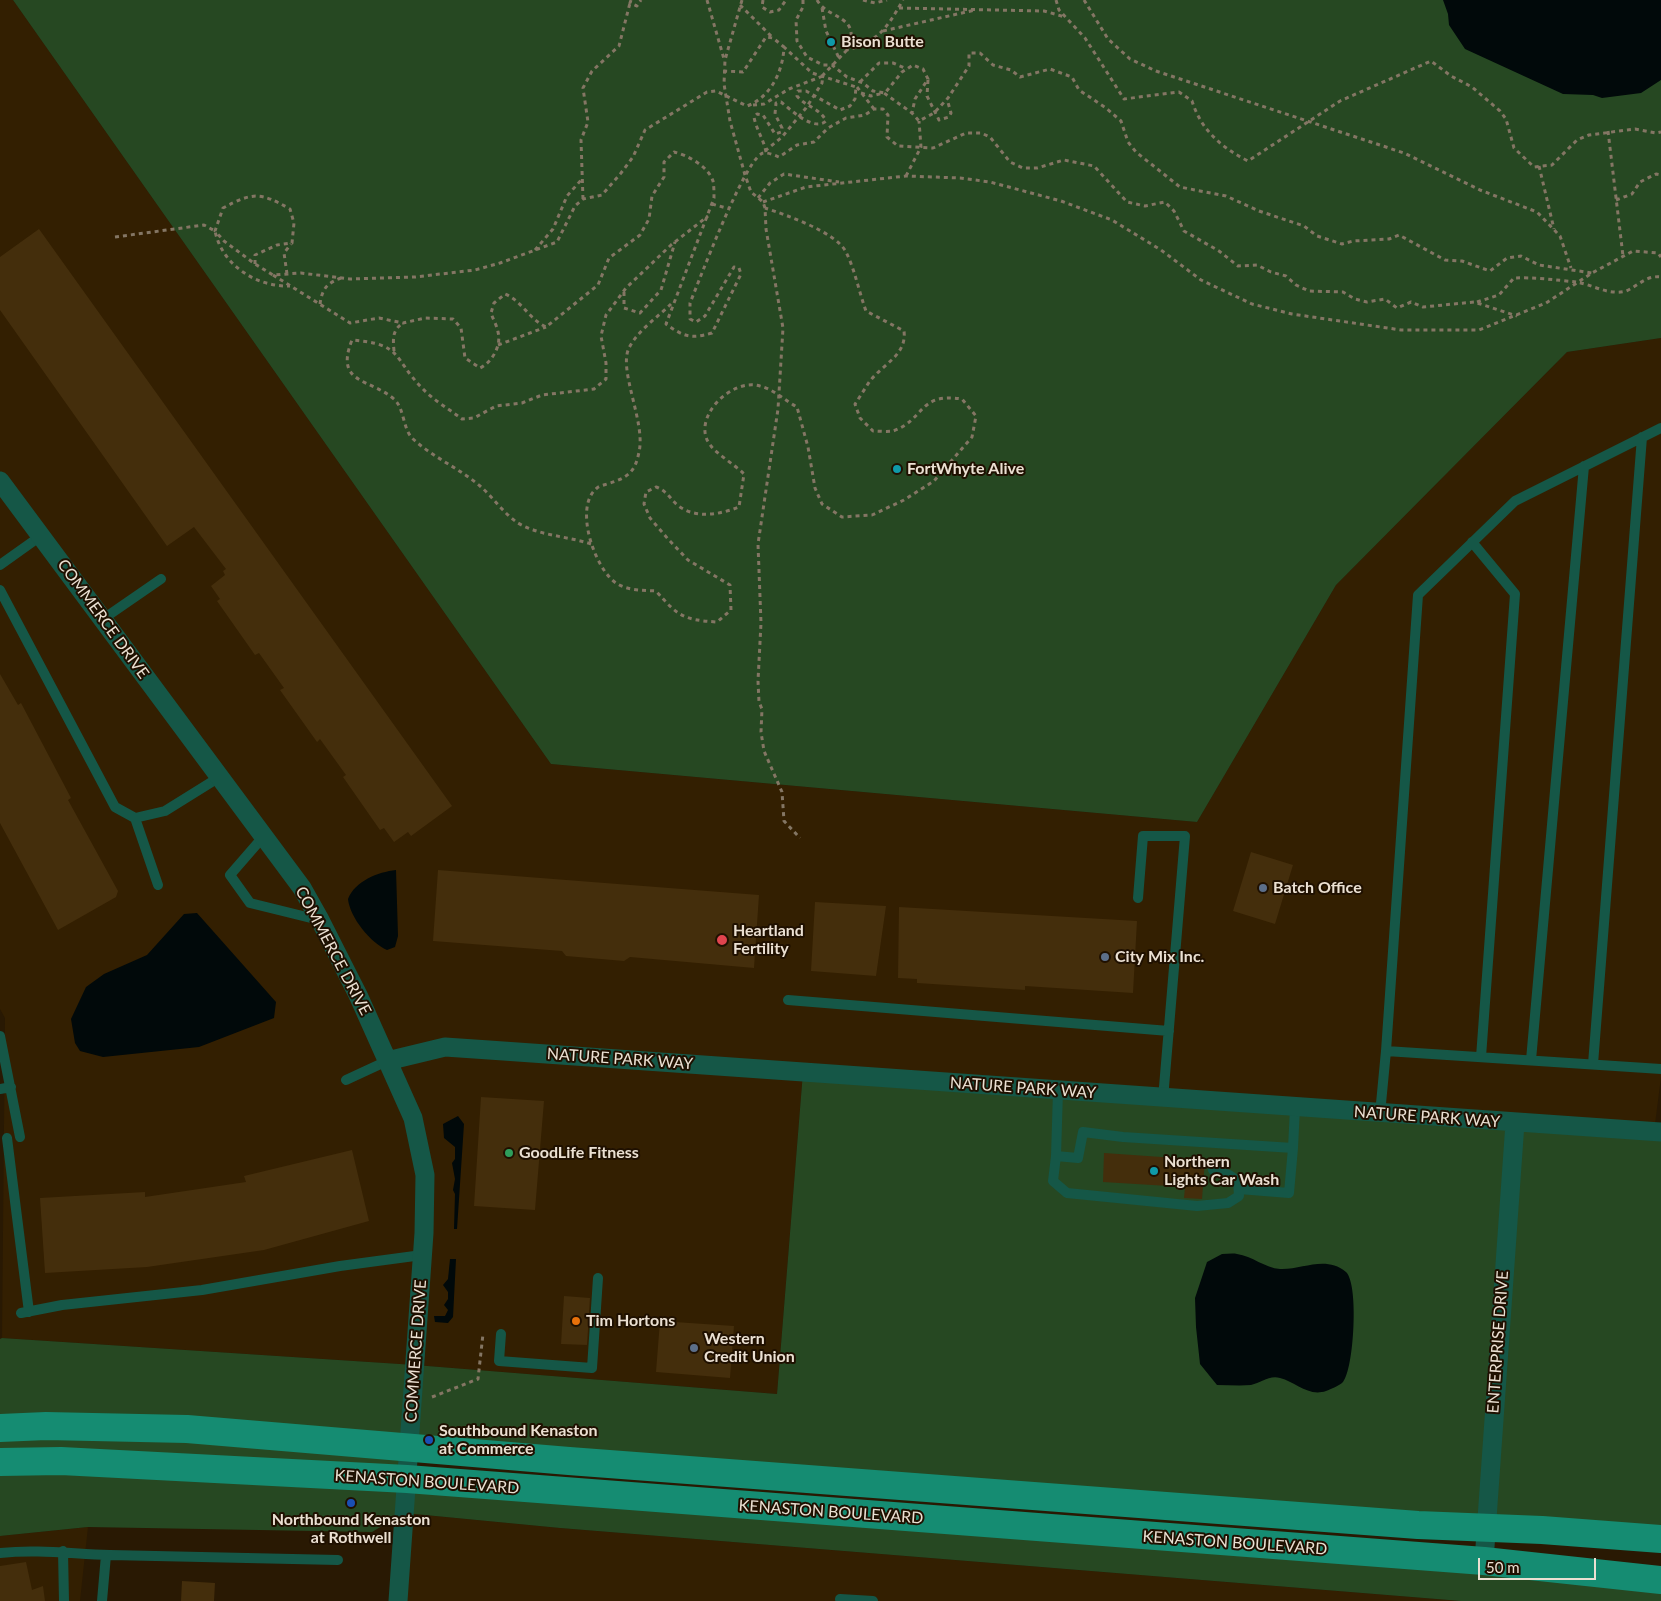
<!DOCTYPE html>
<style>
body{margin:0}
#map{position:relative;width:1661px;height:1601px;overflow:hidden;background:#291903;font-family:Lato,sans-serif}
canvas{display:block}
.scale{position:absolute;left:1478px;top:1558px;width:118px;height:22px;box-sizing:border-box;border:2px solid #ebe0d2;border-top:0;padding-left:6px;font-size:15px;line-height:18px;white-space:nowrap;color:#ebe0d2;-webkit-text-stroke:4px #1f1000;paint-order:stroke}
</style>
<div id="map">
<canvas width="1661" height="1601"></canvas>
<div class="scale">50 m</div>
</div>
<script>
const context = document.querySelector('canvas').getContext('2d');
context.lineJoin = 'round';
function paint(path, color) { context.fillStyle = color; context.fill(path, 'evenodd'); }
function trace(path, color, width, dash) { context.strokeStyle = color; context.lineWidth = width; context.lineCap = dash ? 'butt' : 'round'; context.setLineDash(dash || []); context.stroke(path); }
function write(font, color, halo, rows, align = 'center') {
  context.font = font + ' Lato,sans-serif'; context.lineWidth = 4; context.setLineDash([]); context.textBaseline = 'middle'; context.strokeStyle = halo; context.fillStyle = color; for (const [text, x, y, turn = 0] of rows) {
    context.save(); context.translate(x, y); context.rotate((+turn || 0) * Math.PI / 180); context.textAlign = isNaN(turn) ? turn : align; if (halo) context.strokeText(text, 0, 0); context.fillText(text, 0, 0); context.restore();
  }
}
const built = new Path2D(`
 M0,0H13L551,764L1197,822L1336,585L1567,352L1661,338V1077L1654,1132L803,1072L777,1394L415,1365L2,1338L5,1018L0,1009Z
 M404,1513L560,1528L1461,1601H398Z
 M88,1527L80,1601H0V1536Z`);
const green = new Path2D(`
 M13,0H1661V338L1567,352L1336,585L1197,822L551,764Z
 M803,1072L1661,1132V1530L409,1448L407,1479L1661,1584V1601H1461L560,1528L404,1513L372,1532L88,1527L0,1536V1339L2,1338L415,1365L777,1394Z`);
const water = new Path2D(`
 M1443,0H1661V80L1641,93L1602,98L1593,95L1563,94L1465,49L1449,25L1448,14Z
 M396,870L398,936L395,947L387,950C371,943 350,918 348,899C355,881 378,872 396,870Z
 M197,913L276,1002L274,1018L199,1047L103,1057L80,1051L75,1043L71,1019L86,987L104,974L147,955L184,914Z
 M458,1116L464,1124L457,1229H454L455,1194L453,1190L455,1179L452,1163L455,1159V1147L444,1138L443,1124Z
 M1222,1254C1227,1254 1233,1253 1237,1254C1252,1256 1265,1268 1280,1269C1303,1270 1325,1255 1346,1272C1359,1284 1354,1369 1343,1382C1339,1386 1331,1389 1326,1391C1308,1397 1296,1382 1280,1378C1269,1375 1261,1383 1251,1385C1240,1386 1228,1385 1217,1385L1200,1364L1196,1327L1195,1298L1207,1262Z
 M450,1259H456L453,1317L448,1323L435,1322L434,1316H445L448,1310L444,1305L448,1299V1292L443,1285L448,1279Z`);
const building = new Path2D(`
 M39,229L452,806L411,836L408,832L394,842L384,828L380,830L343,777L346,775L320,739L317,742L280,690L284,688L259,653L255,655L217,601L220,599L211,586L225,575L223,571L226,569L194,527L167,546L0,310V257Z
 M0,674L18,705L21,703L71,798L68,800L118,891L116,897L58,930L0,823Z
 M1251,852L1293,865L1275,924L1233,911Z
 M438,870L759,895L754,968L630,957L624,961L566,956L562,951L433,941Z
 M815,902L886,906L876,976L811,971Z
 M899,907L1137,921L1133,993L1025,986V990L917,983V979L898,978Z
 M481,1097L544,1101L535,1210L474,1206Z
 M352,1150L369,1221L264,1250L147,1267L45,1273L40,1198L145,1192V1197L246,1182L244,1176Z
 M1104,1153L1205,1160L1202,1199L1184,1198L1185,1187L1103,1182Z
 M564,1296L590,1298L587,1345L561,1344Z
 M660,1321L734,1326L730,1378L656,1372Z
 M26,1562L32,1590L43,1586L45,1601H0V1566Z
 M182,1581L215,1583L214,1601H181Z`);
const path = new Path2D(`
 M631,0L630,3L637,6L641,0
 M707,0L724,59
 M742,0L725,60L724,84L730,121L745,175L751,192L763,202L765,208L766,229L783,328L778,409L758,544L761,623L758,681L759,702L762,709L761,732L764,751L782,792L784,821L800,838
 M763,0L762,7L770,12L779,10L786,0
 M803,0V7L796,20L797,41L807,57L823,65H832L847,77L863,83L873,91L885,93L902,72L913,65L923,69L928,79L915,99L912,113L919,121L934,113L948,98L969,66V53H980L993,65L1011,70L1020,77L1050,69L1072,77L1079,90L1106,108L1121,121L1128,142L1136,152L1180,187L1226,196L1259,211L1304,226L1317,236L1342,244L1353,241L1389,239L1399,235L1445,260L1462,261L1490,271L1507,258L1521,256L1539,265L1592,273
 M817,0C828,20 863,15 847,50C879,41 887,28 903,0
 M863,0L875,3L887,0
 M1056,0L1059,10L1085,38L1124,99L1179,92L1192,101C1201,130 1222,148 1248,161L1340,101L1431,61L1451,76L1472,87L1500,111L1506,119L1514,148L1534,167L1552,165L1577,140L1589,135L1635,129L1656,133L1661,132
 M1084,0L1108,39L1130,59L1156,71L1404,153L1480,190L1537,212L1560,236L1571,268
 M740,5L773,38
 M822,8L826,31L839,58
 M899,8L1044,11L1065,17
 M883,31L975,10
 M928,80L927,96L939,120L949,117L951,113L947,99
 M860,82L879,63H893L907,69
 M857,87L874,109
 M861,93L871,96L884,93L912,113
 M753,105L764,104L789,89L823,76
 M1608,131L1623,256
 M765,151L782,137L806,108L822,83L823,75L847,50
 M766,152C764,140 756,129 754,117L757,114L763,115L775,134L781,132L782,128L775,114L776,103L781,102C791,110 814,132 826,121C820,108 806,107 797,96L798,91H806L840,110L850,106L855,99L856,87L812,73L784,47
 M1539,166L1554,229
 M906,176L921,147L919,121
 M758,198L770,183L784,174L839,182
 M583,199L581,140L588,122L583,88L592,71L619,46L630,3
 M1616,200L1632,194L1640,182L1656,174L1661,175
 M763,202L806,187L906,176L960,178L990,182L1061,201L1112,220L1161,250L1201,280L1252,304L1292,314L1401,330H1479L1546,303L1592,273L1633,251L1658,253L1661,257
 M712,204L730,209
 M115,237L204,225L215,231C222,265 256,287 290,286
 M535,250L553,229L567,196L582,179
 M255,264V255L277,245L292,243L294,223L290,209C260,192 253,192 223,208L215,231L224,241L255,264L273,275L301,273L350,279L415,277L475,270L500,263L557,242L575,206L583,199L602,195L621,173L633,157L645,130L707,92L716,91L747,106C771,97 783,71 784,47L773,38L766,37L743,72L724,71
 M287,274L284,253L291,244
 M273,275L350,323L379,318L403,323L425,318L453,319L461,328L465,358L480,368C491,363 502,346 498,332C497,326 493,319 491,313L494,303L505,294C522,301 529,319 546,327L598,285L609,258L640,235L649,219L652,196L664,177V162L674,152C687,155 708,166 713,181C714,186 714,192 714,198L666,324C684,337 691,339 712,333L741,274L739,268L734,267L705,316L696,322L690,319V303C701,276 742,167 761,154C765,151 774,155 779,157L797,145L814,142L828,128L846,118L865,115L874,109H883L888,115L887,137L898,146L933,148L966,133H981L990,137L1010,162L1023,168H1037L1064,160L1094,166L1127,202L1145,206L1165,202L1174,211L1184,231L1219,251L1238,266L1257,265L1271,272L1286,276L1296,285L1309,291L1343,292L1355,299L1367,302L1385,299L1397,308L1411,302L1423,307L1474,302L1517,316
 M624,292V308L640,313L661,290L675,242
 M1477,302L1499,295L1514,278C1532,277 1557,280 1576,282C1591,284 1609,296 1626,291C1638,286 1646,275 1661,277
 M320,304C322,289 327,283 341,278
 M671,304C658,317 638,330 629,348C618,370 646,423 639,452C635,473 627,478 607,484C604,485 599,486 597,488C573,507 595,569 616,583C628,591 642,590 656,591C678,616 683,620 717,622L731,610L730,585L688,560L668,539L650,518L644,504L646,492L656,487C668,491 671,501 680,507C698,519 721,514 739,507L744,474C735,465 717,454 711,446C689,420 731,377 760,386C773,389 786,401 797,407L808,447L815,488L822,504L842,517L872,515L904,500L934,481L972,437L976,416L962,399C918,392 925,420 893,431C887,432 879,431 873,431L860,418L855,404C860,397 865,388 870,381C883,364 907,355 904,331L866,311C859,292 855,270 846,252C836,232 786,215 765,208
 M498,345L546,327
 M394,351C393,339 392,330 403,323
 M591,544C567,536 540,536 518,523C504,514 493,497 480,486C459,468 432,457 412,438C403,428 404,409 395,400C371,378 334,385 352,340C403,344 392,357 422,388C433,400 449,409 462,419L474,418L496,406L522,403L542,395L594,389L606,379V363L601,336L606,315L626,288L671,245L708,216
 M432,1397L478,1379L483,1334`);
const service = new Path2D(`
 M1472,542L1515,594L1481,1057
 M0,565L42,535
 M0,590L115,807L135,818L165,811L218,778
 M103,619L161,579
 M135,818L158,885
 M263,837L230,875L250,903L319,920
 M1138,898L1143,836H1185L1163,1099
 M788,1000L1169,1031
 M0,1036L20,1137
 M1386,1051L1418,595L1515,501L1661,428
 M1531,1060L1584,466
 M1593,1064L1642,437
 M346,1080L387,1061
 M0,1089L11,1087
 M1058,1091L1056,1156L1078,1158L1083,1132L1123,1137L1293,1148L1295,1108
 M1380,1114L1386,1051L1661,1069
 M7,1138L29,1312
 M1056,1156L1053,1181L1067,1193L1197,1206L1228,1203L1239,1196L1238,1181L1229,1175L1213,1170
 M1239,1189L1289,1193L1293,1148
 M21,1313L62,1305L202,1290L340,1266L422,1255
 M501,1334L499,1361L592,1368L598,1278
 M63,1551L64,1601
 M0,1553C38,1549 72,1554 110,1555C186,1557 262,1558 338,1560
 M840,1599L873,1601
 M102,1601L106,1555`);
const minor = new Path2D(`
 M0,481L302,888L320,920L358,995L413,1118L425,1175L424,1233L398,1601
 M387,1061L445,1047L489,1050L1661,1132
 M1484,1561L1515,1123`);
const primary = new Path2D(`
 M0,1428L46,1426L187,1429L569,1461L1418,1525L1542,1530L1661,1539
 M0,1462L61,1461L407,1479L1484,1561L1661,1580`);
const markers = [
 [831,42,5,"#0f9aa8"],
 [897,469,5,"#0f9aa8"],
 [1263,888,5,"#5c6f8a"],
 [722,940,6,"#e0444e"],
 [1105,957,5,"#5c6f8a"],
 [509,1153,5,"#2e9e5b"],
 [1154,1171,5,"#0f9aa8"],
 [576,1321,5,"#e8710a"],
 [694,1348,5,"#5c6f8a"],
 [429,1440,5,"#1a4fb4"],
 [351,1503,5,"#1a4fb4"]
];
const poiNames = [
 ["Bison Butte",841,42],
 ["FortWhyte Alive",907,469],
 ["Batch Office",1273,888],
 ["Heartland",733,931],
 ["Fertility",733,949],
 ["City Mix Inc.",1115,957],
 ["GoodLife Fitness",519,1153],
 ["Northern",1164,1162],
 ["Lights Car Wash",1164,1180],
 ["Tim Hortons",586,1321],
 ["Western",704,1339],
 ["Credit Union",704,1357],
 ["Southbound Kenaston",439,1431],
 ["at Commerce",439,1449],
 ["Northbound Kenaston",351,1520,"center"],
 ["at Rothwell",351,1538,"center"]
];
const streetNames = [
 ["COMMERCE DRIVE",103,619,54],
 ["COMMERCE DRIVE",333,951,62],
 ["NATURE PARK WAY",620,1059,4],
 ["NATURE PARK WAY",1023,1088,4],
 ["NATURE PARK WAY",1427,1117,4],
 ["ENTERPRISE DRIVE",1498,1342,-86],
 ["COMMERCE DRIVE",416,1351,-86],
 ["KENASTON BOULEVARD",427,1482,4],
 ["KENASTON BOULEVARD",831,1512,4],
 ["KENASTON BOULEVARD",1235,1543,4]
];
paint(built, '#331f01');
paint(green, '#264822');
paint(water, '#01090a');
paint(building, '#442e0c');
trace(path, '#847664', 3, [4, 4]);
trace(service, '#155747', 10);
trace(minor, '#155747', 19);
trace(primary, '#158c72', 28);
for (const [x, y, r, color] of markers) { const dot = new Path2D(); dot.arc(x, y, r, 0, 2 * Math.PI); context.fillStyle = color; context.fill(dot); trace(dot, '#1f1000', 2); }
write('bold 16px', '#ebe0d2', '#1f1000', poiNames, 'left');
write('16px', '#ebe0d2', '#1f1000', streetNames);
</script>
